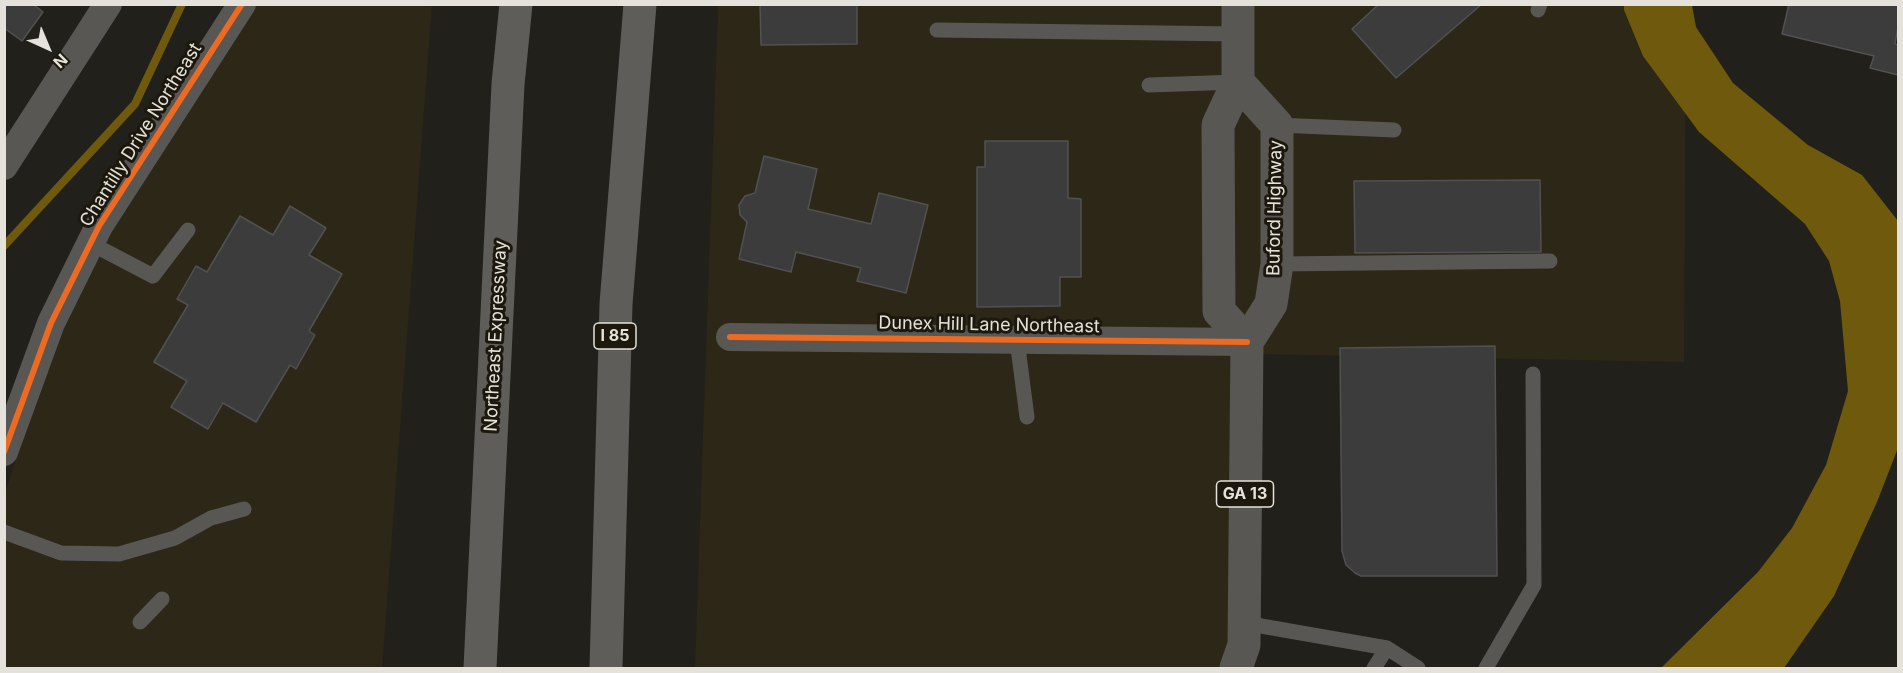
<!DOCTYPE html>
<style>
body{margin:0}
#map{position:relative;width:1903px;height:673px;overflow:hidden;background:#22201a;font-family:Inter,sans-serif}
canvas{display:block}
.frame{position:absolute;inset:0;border:6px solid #e4e2da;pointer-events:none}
.north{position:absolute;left:18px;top:18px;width:60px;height:60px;-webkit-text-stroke:4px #1c180d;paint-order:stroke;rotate:136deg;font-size:16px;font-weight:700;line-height:24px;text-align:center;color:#e4e2da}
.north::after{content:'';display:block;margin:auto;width:21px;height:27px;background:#e4e2da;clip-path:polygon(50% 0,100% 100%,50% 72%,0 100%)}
</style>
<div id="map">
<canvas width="1903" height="673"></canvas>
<div class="frame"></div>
<div class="north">N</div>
</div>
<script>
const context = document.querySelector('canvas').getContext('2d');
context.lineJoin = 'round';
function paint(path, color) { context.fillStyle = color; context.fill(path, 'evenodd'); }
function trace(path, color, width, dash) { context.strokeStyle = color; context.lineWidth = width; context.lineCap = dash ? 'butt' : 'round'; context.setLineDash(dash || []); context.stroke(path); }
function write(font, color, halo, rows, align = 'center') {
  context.font = font + ' Inter,sans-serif'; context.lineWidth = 6; context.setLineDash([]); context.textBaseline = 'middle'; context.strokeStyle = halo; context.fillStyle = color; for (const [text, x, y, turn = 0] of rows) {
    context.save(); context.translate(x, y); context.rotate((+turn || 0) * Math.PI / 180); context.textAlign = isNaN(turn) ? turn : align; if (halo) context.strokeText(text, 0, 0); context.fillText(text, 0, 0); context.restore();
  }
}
const built = new Path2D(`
 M237,5H432L382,668H5V493L87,237Z
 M718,5H1686L1684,362L1248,354L1252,668H695Z`);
const water = new Path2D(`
 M1624,5H1692L1696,27L1733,83L1808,145L1862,175L1898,221V448L1877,502L1834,596L1784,668H1661L1758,572L1792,528L1826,465L1848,391L1840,301L1829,261L1805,224L1699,132L1643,56L1624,10Z`);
const stream = new Path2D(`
 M4,246L135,104L182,4`);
const building = new Path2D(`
 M4,4H33L43,12L22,41L4,28Z
 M760,4H857V44L761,45Z
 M1379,4H1482L1396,78L1352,29Z
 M1789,4H1898V27L1895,44L1898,45V75L1870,68L1874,56L1782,34Z
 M985,141H1068V198L1081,199V277H1060V306L977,307V167H985Z
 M764,156L817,169L808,209L871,224L879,193L928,205L906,293L857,281L861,268L796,252L791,272L739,259L747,222L740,215L739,205L745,196L755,193Z
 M1540,180L1541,252L1355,253L1354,181Z
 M290,206L326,228L309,255L342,274L309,331L315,335L296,369L290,365L256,422L223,403L208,429L171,407L187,381L154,362L188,305L177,299L196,266L207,272L240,216L273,235Z
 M1495,346L1497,576H1361L1355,573L1346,565L1342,551L1340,348Z`);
const lane = new Path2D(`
 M1538,10L1540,4
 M937,30L1238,34
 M1149,85L1238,82
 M1277,125L1394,130
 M90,243L153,276L188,230
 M1277,264L1550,261
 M1017,340L1027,417
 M4,532L61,553L119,554L175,538L211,518L244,509
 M140,622L162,599
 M1244,623L1387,648L1418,668
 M1374,668L1387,648
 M1486,668L1534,585L1533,374`);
const street = new Path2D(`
 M4,166L108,4
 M730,337L1247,342
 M4,452L51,323L99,226L242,4`);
const primary = new Path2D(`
 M1238,4V82L1218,125L1219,311L1247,342
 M1236,668L1244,645L1247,342L1271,304L1277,264V125L1238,82`);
const highway = new Path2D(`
 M480,668L508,84L516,4
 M606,668L616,304L640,4`);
const cycleway = new Path2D(`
 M730,337L1247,342
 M4,452L51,323L99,226L242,4`);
const shields = [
 [615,336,42],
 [1245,494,57]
];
const shieldNames = [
 ["I 85",615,336],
 ["GA 13",1245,494]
];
const streetNames = [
 ["Chantilly Drive Northeast",141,135,-58],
 ["Buford Highway",1275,208,-89],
 ["Dunex Hill Lane Northeast",989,325,1],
 ["Northeast Expressway",496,336,-87]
];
paint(built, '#2c2717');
paint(water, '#6e590c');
trace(stream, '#6e590c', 8);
paint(building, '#3c3c3c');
trace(building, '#505150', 1.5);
trace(lane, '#585754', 15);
trace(street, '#585754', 28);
trace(primary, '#595753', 33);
trace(highway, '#5e5d59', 33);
trace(cycleway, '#ed6a23', 6);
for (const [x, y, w] of shields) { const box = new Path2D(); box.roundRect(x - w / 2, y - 13, w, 26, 4.5); context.fillStyle = '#1c180d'; context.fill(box); trace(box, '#e4e2da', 1.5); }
write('bold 16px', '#e4e2da', null, shieldNames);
write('18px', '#e4e2da', '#1c180d', streetNames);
</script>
